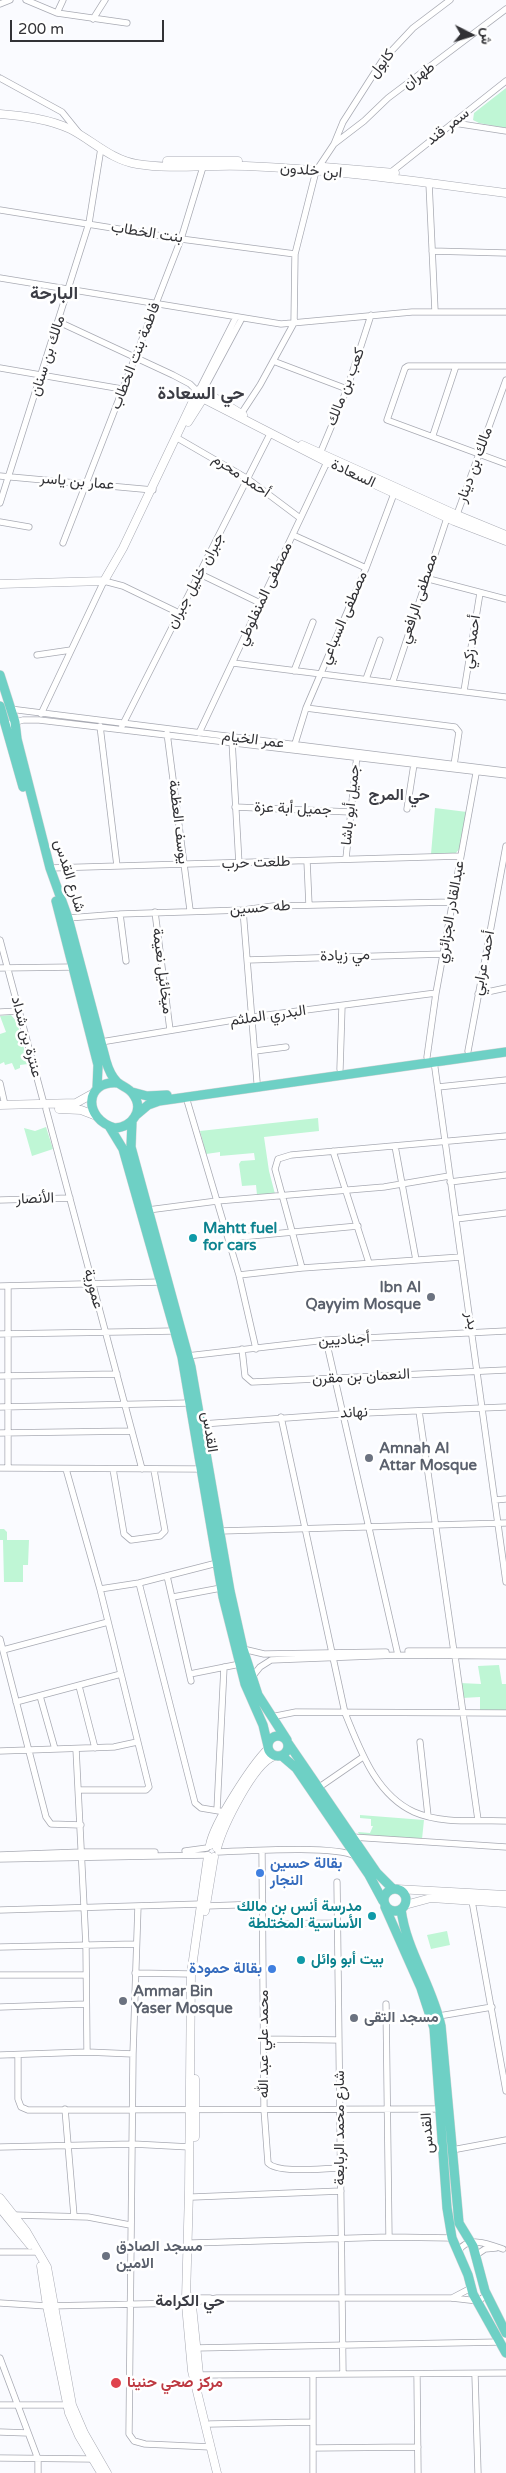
<!DOCTYPE html>
<meta charset="utf-8">
<style>
body{margin:0}
#map{position:relative;width:506px;height:2473px;overflow:hidden;background:#fafbff;font-family:"Varela Round",Vazirmatn,sans-serif}
canvas{display:block}
.north{position:absolute;left:446px;top:10px;width:50px;height:50px;-webkit-text-stroke:4px #fff;paint-order:stroke;rotate:95deg;font-size:14px;font-weight:700;line-height:20px;text-align:center;color:#323236}
.north::after{content:'';display:block;margin:auto;width:18px;height:22px;background:#323236;clip-path:polygon(50% 0,100% 100%,50% 72%,0 100%)}
.scale{position:absolute;left:10px;top:20px;width:154px;height:22px;box-sizing:border-box;border:2px solid #323236;border-top:0;padding-left:6px;font-size:15px;line-height:18px;white-space:nowrap;color:#323236;-webkit-text-stroke:4px #fff;paint-order:stroke}
</style>
<div id="map">
<canvas width="506" height="2473"></canvas>
<div class="north">ش</div>
<div class="scale">200 m</div>
</div>
<script>
const context = document.querySelector('canvas').getContext('2d');
context.lineJoin = 'round';
function paint(path, color) { context.fillStyle = color; context.fill(path, 'evenodd'); }
function trace(path, color, width, dash) { context.strokeStyle = color; context.lineWidth = width; context.lineCap = dash ? 'butt' : 'round'; context.setLineDash(dash || []); context.stroke(path); }
function write(font, color, halo, rows, align = 'center') {
  context.font = font + ' "Varela Round",Vazirmatn,sans-serif'; context.lineWidth = 5; context.setLineDash([]); context.textBaseline = 'middle'; context.strokeStyle = halo; context.fillStyle = color; for (const [text, x, y, turn = 0] of rows) {
    context.save(); context.translate(x, y); context.rotate((+turn || 0) * Math.PI / 180); context.textAlign = isNaN(turn) ? turn : align; if (halo) context.strokeText(text, 0, 0); context.fillText(text, 0, 0); context.restore();
  }
}
const green = new Path2D(`
 M506,88V128L479,123L473,120L474,113Z
 M435,808L467,812L461,847L455,854H431Z
 M11,1015L17,1022L28,1064L20,1065V1068L15,1070L12,1063L5,1065L4,1062L0,1064V1034L6,1032L0,1016Z
 M318,1118L319,1131L264,1137L269,1171L275,1194L257,1195L256,1185L242,1186L239,1164L241,1161L255,1160L254,1153L220,1156V1152L206,1154L200,1131Z
 M46,1127L53,1149L32,1156L24,1128L35,1131Z
 M0,1529H4L7,1532V1540H29L28,1565H23V1582H4L3,1540H0Z
 M499,1665L502,1684H506V1712H480V1697L462,1698L460,1683L481,1684L478,1666Z
 M360,1815L424,1820L422,1839L360,1836L358,1832L370,1833L373,1826H371V1819L360,1818Z
 M447,1931L450,1945L431,1949L427,1935Z`);
const street = new Path2D(`
 M26,0L57,13L127,23
 M0,4L10,0
 M57,13L63,0
 M93,19L105,0
 M0,78L62,112L79,133
 M454,123L506,131
 M334,144L364,121L388,98L506,9
 M390,173L506,81
 M429,183L435,311
 M0,210L181,239L295,254
 M432,251L506,253
 M0,278L281,324L412,312H506
 M59,322L173,375L190,384L196,390
 M273,361L347,389
 M506,366H408L405,368L387,420L506,464
 M0,368L122,389
 M200,388L236,317
 M204,389L242,318
 M241,414L260,385L294,323L295,254L316,171L334,144L343,122L382,61L413,28L450,0
 M433,435L456,366
 M179,439L248,479L300,518
 M319,456L347,389L371,315
 M0,476L153,490
 M0,503L89,223L101,148
 M456,517L506,380
 M0,522L29,527
 M293,535L366,568
 M63,543L181,239L203,167
 M200,574L260,603
 M425,578L506,599
 M37,655L71,650
 M233,663L506,697
 M294,671L313,622
 M366,679L380,640
 M393,681L447,518
 M464,691L480,593
 M306,708L455,727L459,732L454,765
 M10,709L506,771
 M41,714L104,581L123,586L179,613
 M6,725L23,720H39L506,775
 M100,726L117,866
 M122,726L270,434
 M167,733L190,910
 M199,733L328,460
 M232,741L239,864
 M294,747L306,708L366,568L395,491
 M235,807L351,812
 M407,809L414,764
 M346,858L357,755
 M307,861L309,905
 M50,868L461,856
 M243,910L257,1082
 M155,912L170,1030
 M120,914L126,961
 M68,918L120,914L243,910L273,906L452,902
 M0,940L44,1104
 M247,960L444,954
 M0,968L75,967
 M478,994L506,988
 M0,1012L19,1011
 M101,1042L252,1017L436,993
 M255,1051L286,1047
 M468,1051L506,846
 M427,1057L436,993L477,768
 M434,1061L506,1582
 M340,1069L342,1006
 M0,1083L5,1105
 M438,1087L506,1080
 M186,1097L239,1275L256,1349
 M46,1109L142,1469
 M395,1146L416,1260
 M333,1151L369,1263
 M450,1182L506,1175
 M0,1200L70,1198
 M148,1210L217,1201L384,1187L449,1176
 M456,1219L506,1213
 M229,1238L358,1226
 M302,1268L275,1169L278,1159L291,1155L506,1136
 M239,1275L302,1268L461,1257
 M0,1286L161,1282
 M0,1334L175,1331
 M326,1340L398,1655
 M242,1349L245,1376L252,1382L506,1370
 M187,1356L326,1340L506,1331
 M0,1376L117,1374
 M0,1407L190,1403
 M419,1411L454,1652
 M281,1417L345,1713C360,1749 375,1794 414,1812C441,1824 477,1820 506,1821
 M202,1424L342,1414L506,1407
 M0,1433L132,1431
 M0,1468L201,1469
 M8,1468V1286
 M66,1469L100,1589L149,1787L146,1790H78
 M113,1469L124,1534L131,1540L160,1536L165,1531L154,1470
 M495,1500L506,1499
 M220,1531L506,1523
 M167,1576L191,1681
 M139,1583L195,1803L201,1808L225,1812
 M100,1589L139,1583L217,1563
 M173,1597L221,1588
 M0,1639L46,1817L51,1824L81,1825
 M243,1649L264,1654L386,1652
 M3,1650L108,1622
 M408,1651H506
 M455,1656L478,1820
 M190,1674L240,1664
 M252,1677L260,1667L271,1660L398,1655L506,1656
 M79,1686L95,1748
 M40,1696L55,1749
 M16,1702L121,1674
 M271,1717L296,1712L506,1713
 M420,1742L428,1816
 M76,1749L86,1946L87,2052
 M0,1751L114,1747L137,1742
 M318,1788L363,1757
 M217,1810L224,1667
 M352,1837L506,1847
 M185,1851L207,1848
 M262,1851L264,2109L268,2163C278,2174 324,2168 340,2168
 M218,1852C246,1851 334,1845 355,1856
 M0,1855L82,1852H155
 M0,1859L207,1855
 M337,1882L343,2374
 M472,1901L506,2091
 M138,1906L133,2054L129,2434L134,2441L145,2444L211,2447
 M206,1906L263,1904
 M0,1910L201,1904
 M262,1924L336,1923
 M0,1947L136,1944
 M135,1973L191,1974
 M0,1975H86
 M386,2004L389,2237
 M0,2007L86,2004
 M439,2016L492,2007
 M265,2039L339,2040
 M0,2055L87,2052L133,2054
 M18,2055V2099L21,2107L28,2110L440,2109
 M65,2109L74,2216
 M0,2147L133,2144L190,2147
 M452,2150L506,2140
 M193,2197L341,2191
 M14,2215L88,2217L130,2225
 M192,2243L389,2237L452,2238
 M0,2252H35
 M458,2252C467,2235 489,2244 503,2249
 M476,2255L485,2249L496,2248
 M193,2298H210
 M452,2298L471,2288
 M0,2303L47,2306L185,2303
 M193,2305L200,2301L217,2298H452L478,2301L487,2295
 M195,2348L500,2342
 M0,2358L38,2459V2473
 M196,2375L506,2373
 M313,2375V2473
 M417,2375L418,2473
 M475,2375L478,2473
 M0,2405H67
 M210,2424L313,2422
 M0,2432L28,2433
 M313,2448L418,2447
 M0,2458L92,2459`);
const secondary = new Path2D(`
 M0,114C23,116 49,119 70,129C92,140 111,160 137,164C173,170 210,164 246,166C333,169 420,182 506,193
 M167,161H238
 M324,167L395,173
 M207,393L243,415
 M204,399L327,462L454,521L506,541
 M188,422L202,400
 M302,445L457,515L506,535
 M0,584L104,581L123,548L193,401L195,392L203,388L207,393L206,397L202,400L198,399L195,395
 M0,1105L76,1103L94,1093
 M59,1109L81,1110L94,1115
 M210,1845C214,1823 252,1765 268,1749
 M217,1848C223,1826 253,1764 274,1756
 M396,1889L506,1895
 M405,1905L431,1898L506,1903
 M205,1911L214,1857
 M195,2137V2079
 M0,2198L26,2231L47,2267L72,2405L84,2433L107,2473
 M0,2208L30,2245
 M41,2266L47,2306L69,2413L79,2436L100,2471
 M185 2302a5 5 0 1 1 10 0a5 5 0 1 1-10 0Z
 M186,2298L189,2191L191,1974L208,1856
 M186,2305L192,2371L217,2473
 M192,2306L200,2384`);
const primary = new Path2D(`
 M0,675L15,722L17,739L50,868L68,918L106,1061C108,1068 112,1077 117,1082C123,1087 129,1088 133,1094C145,1110 132,1127 115,1128C83,1119 84,1080 118,1083
 M0,706L23,787
 M56,901L98,1065L97,1089
 M132,1092L147,1096L167,1095
 M135,1116L148,1105L159,1101L506,1052
 M132,1121L131,1147L191,1367L230,1591L243,1649L258,1695L287,1740
 M109,1126L123,1149L182,1357L223,1597L245,1684L263,1725L268,1746
 M268 1746a10 10 0 1 1 20 0a10 10 0 1 1-20 0Z
 M288,1743L377,1873L393,1889
 M282,1756L296,1768L369,1875L383,1901
 M384 1900a11 11 0 1 1 22 0a11 11 0 1 1-22 0Z
 M385,1907L421,1988L434,2028L447,2208L452,2238L468,2275L473,2294L506,2353
 M401,1909C406,1950 432,1985 441,2026L459,2223L473,2246L485,2291L506,2333`);
const markers = [
 [193,1238,5,"#0f9aa8"],
 [431,1297,5,"#6b7280"],
 [369,1458,5,"#6b7280"],
 [260,1873,5,"#3f7fe0"],
 [372,1916,5,"#0f9aa8"],
 [301,1960,5,"#0f9aa8"],
 [272,1969,5,"#3f7fe0"],
 [123,2001,5,"#6b7280"],
 [354,2018,5,"#6b7280"],
 [106,2256,5,"#6b7280"],
 [116,2383,6,"#e0444e"]
];
const streetNames = [
 ["كابول",382,64,-52],
 ["طهران",419,76,-36],
 ["سمر قند",448,127,-38],
 ["ابن خلدون",311,171,5],
 ["بنت الخطاب",147,233,9],
 ["مالك بن سنان",48,356,-72],
 ["فاطمة بنت الخطاب",136,356,-69],
 ["كعب بن مالك",346,387,-69],
 ["مالك بن دينار",475,465,-70],
 ["السعادة",353,474,25],
 ["أحمد محرم",241,476,34],
 ["عمار بن ياسر",77,482,5],
 ["جبران خليل جبران",196,581,-62],
 ["مصطفى المنفلوطي",265,594,-65],
 ["مصطفى الرافعي",419,599,-72],
 ["مصطفى السباعي",344,618,-67],
 ["أحمد زكي",472,642,-81],
 ["عمر الخيام",253,740,7],
 ["جميل أبو باشا",351,805,-84],
 ["جميل أبة عزة",293,809,2],
 ["يوسف العظمة",178,822,83],
 ["طلعت حرب",256,863,-2],
 ["شارع القدس",69,876,73],
 ["طه حسين",260,908,-4],
 ["عبدالقادر الجزائري",451,912,-80],
 ["مي زيادة",345,956,-2],
 ["أحمد عرابي",484,963,-79],
 ["ميخائيل نعيمة",162,971,83],
 ["البدري الملثم",268,1016,-8],
 ["عنترة بن شداد",26,1037,75],
 ["الأنصار",35,1199,-2],
 ["عمورية",93,1289,75],
 ["بدر",471,1321,81],
 ["أجناديين",344,1340,-3],
 ["النعمان بن مقرن",361,1377,-3],
 ["نهاند",354,1413,-2],
 ["القدس",209,1432,81],
 ["محمد علي عبد الله",264,2044,-90],
 ["شارع محمد الربابعة",340,2128,-90],
 ["القدس",428,2133,-94]
];
const cultureNames = [
 ["Mahtt fuel",203,1229],
 ["for cars",203,1246],
 ["مدرسة أنس بن مالك",362,1907,"right"],
 ["الأساسية المختلطة",362,1924,"right"],
 ["بيت أبو وائل",311,1960]
];
const worshipNames = [
 ["Ibn Al",421,1288,"right"],
 ["Qayyim Mosque",421,1305,"right"],
 ["Amnah Al",379,1449],
 ["Attar Mosque",379,1466],
 ["Ammar Bin",133,1992],
 ["Yaser Mosque",133,2009],
 ["مسجد التقى",364,2018],
 ["مسجد الصادق",116,2247],
 ["الامين",116,2264]
];
const shopNames = [
 ["بقالة حسين",270,1864],
 ["النجار",270,1881],
 ["بقالة حمودة",262,1969,"right"]
];
const healthNames = [
 ["مركز صحي حنينا",127,2383]
];
const neighbourhoodNames = [
 ["حي المرج",399,796],
 ["حي الكرامة",190,2302]
];
const quarterNames = [
 ["البارحة",54,294],
 ["حي السعادة",201,394]
];
paint(green, '#bff6d5');
trace(street, '#a8aab3', 7);
trace(secondary, '#a8aab3', 9);
trace(primary, '#d6d6d7', 10);
trace(street, '#fff', 5.5);
trace(secondary, '#fff', 8);
trace(primary, '#6ed0c5', 9);
for (const [x, y, r, color] of markers) { const dot = new Path2D(); dot.arc(x, y, r, 0, 2 * Math.PI); context.fillStyle = color; context.fill(dot); trace(dot, '#fff', 2); }
write('15px', '#323236', '#fff', streetNames);
write('bold 15px', '#0d838f', '#fff', cultureNames, 'left');
write('bold 15px', '#5b616d', '#fff', worshipNames, 'left');
write('bold 15px', '#366cbe', '#fff', shopNames, 'left');
write('bold 15px', '#be3a42', '#fff', healthNames, 'left');
write('bold 16px', '#3b3c44', '#fff', neighbourhoodNames);
write('bold 18px', '#3b3c44', '#fff', quarterNames);
</script>
